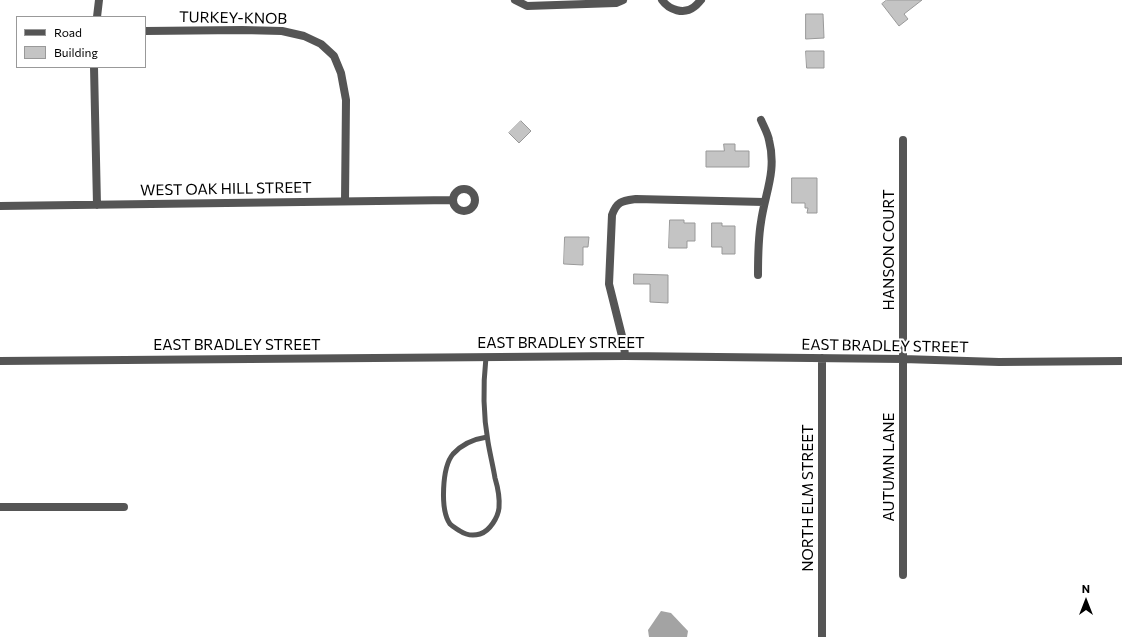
<!DOCTYPE html>
<style>
body{margin:0}
#map{position:relative;width:1122px;height:637px;overflow:hidden;background:#fff;font-family:Commissioner,sans-serif}
canvas{display:block}
.legend{position:absolute;left:16px;top:16px;width:130px;height:52px;box-sizing:border-box;background:#fff;border:1px solid #999;margin:0;padding:5px 7px;list-style:none;font-size:12px;color:#000}
.legend li{display:flex;align-items:center;gap:8px;height:20px}
.legend b{width:20px;border:1px solid #999}
.north{position:absolute;left:1066px;top:581px;width:40px;height:40px;-webkit-text-stroke:3px #fff;paint-order:stroke;rotate:0deg;font-size:11px;font-weight:700;line-height:16px;text-align:center;color:#000}
.north::after{content:'';display:block;margin:auto;width:14px;height:18px;background:#000;clip-path:polygon(50% 0,100% 100%,50% 72%,0 100%)}
</style>
<div id="map">
<canvas width="1122" height="637"></canvas>
<ul class="legend">
<li><b style="height:5px;background:#555"></b>Road</li>
<li><b style="height:11px;background:#c4c4c4"></b>Building</li>
</ul>
<div class="north">N</div>
</div>
<script>
const context = document.querySelector('canvas').getContext('2d');
context.lineJoin = 'round';
function paint(path, color) { context.fillStyle = color; context.fill(path, 'evenodd'); }
function trace(path, color, width, dash) { context.strokeStyle = color; context.lineWidth = width; context.lineCap = dash ? 'butt' : 'round'; context.setLineDash(dash || []); context.stroke(path); }
function write(font, color, halo, rows, align = 'center') {
  context.font = font + ' Commissioner,sans-serif'; context.lineWidth = 4; context.setLineDash([]); context.textBaseline = 'middle'; context.strokeStyle = halo; context.fillStyle = color; for (const [text, x, y, turn = 0] of rows) {
    context.save(); context.translate(x, y); context.rotate((+turn || 0) * Math.PI / 180); context.textAlign = isNaN(turn) ? turn : align; if (halo) context.strokeText(text, 0, 0); context.fillText(text, 0, 0); context.restore();
  }
}
const water = new Path2D(`
 M661,611L671,613L688,631L687,637H649L648,630Z`);
const building = new Path2D(`
 M887,0H922L904,14L908,19L899,26L882,4Z
 M806,14H823L824,38L806,39Z
 M806,51H824V68H807Z
 M521,121L531,131L519,143L509,133Z
 M724,144H735V151H749V167H706V151H724Z
 M792,178H817V213H807L808,208H805V203H792Z
 M670,220H684V223H695V241H687V248H669Z
 M712,223H722V226H735V254H722V247H712Z
 M565,237H589L588,247H583V265L564,264Z
 M634,274L668,275V303L650,302V284H634Z`);
const lane = new Path2D(`
 M486,357C483,385 483,414 488,442C490,454 493,466 495,478C498,488 500,497 499,508C498,517 490,531 480,534C473,536 466,535 460,531C457,529 453,527 450,524C440,510 442,467 453,454C462,444 474,439 487,437`);
const street = new Path2D(`
 M515,0L527,6L616,3L623,0
 M662,0C669,10 684,15 694,7C697,5 699,2 701,0
 M97,17L99,0
 M145,31L242,30L282,31L304,36L321,44L334,56L341,73L346,100L345,201
 M94,67L97,205
 M903,140V575
 M453 200a11 11 0 1 1 22 0a11 11 0 1 1-22 0Z
 M0,206L453,200
 M758,275C758,257 758,240 761,222C765,193 777,171 769,140C768,134 764,127 761,120
 M625,356L624,344L609,284L612,215C617,201 622,201 636,199L764,202
 M822,358V637
 M0,361L625,356L903,359L999,362L1122,361
 M0,507H124`);
const streetNames = [
 ["TURKEY-KNOB",233,18,1],
 ["WEST OAK HILL STREET",226,189,-1],
 ["HANSON COURT",889,250,-90],
 ["EAST BRADLEY STREET",561,343],
 ["EAST BRADLEY STREET",237,345],
 ["EAST BRADLEY STREET",885,346,1],
 ["AUTUMN LANE",889,467,-90],
 ["NORTH ELM STREET",808,498,-90]
];
paint(water, '#a3a3a3');
paint(building, '#c4c4c4');
trace(building, '#999', 1);
trace(lane, '#555', 5);
trace(street, '#555', 8);
write('15px', '#000', '#fff', streetNames);
</script>
